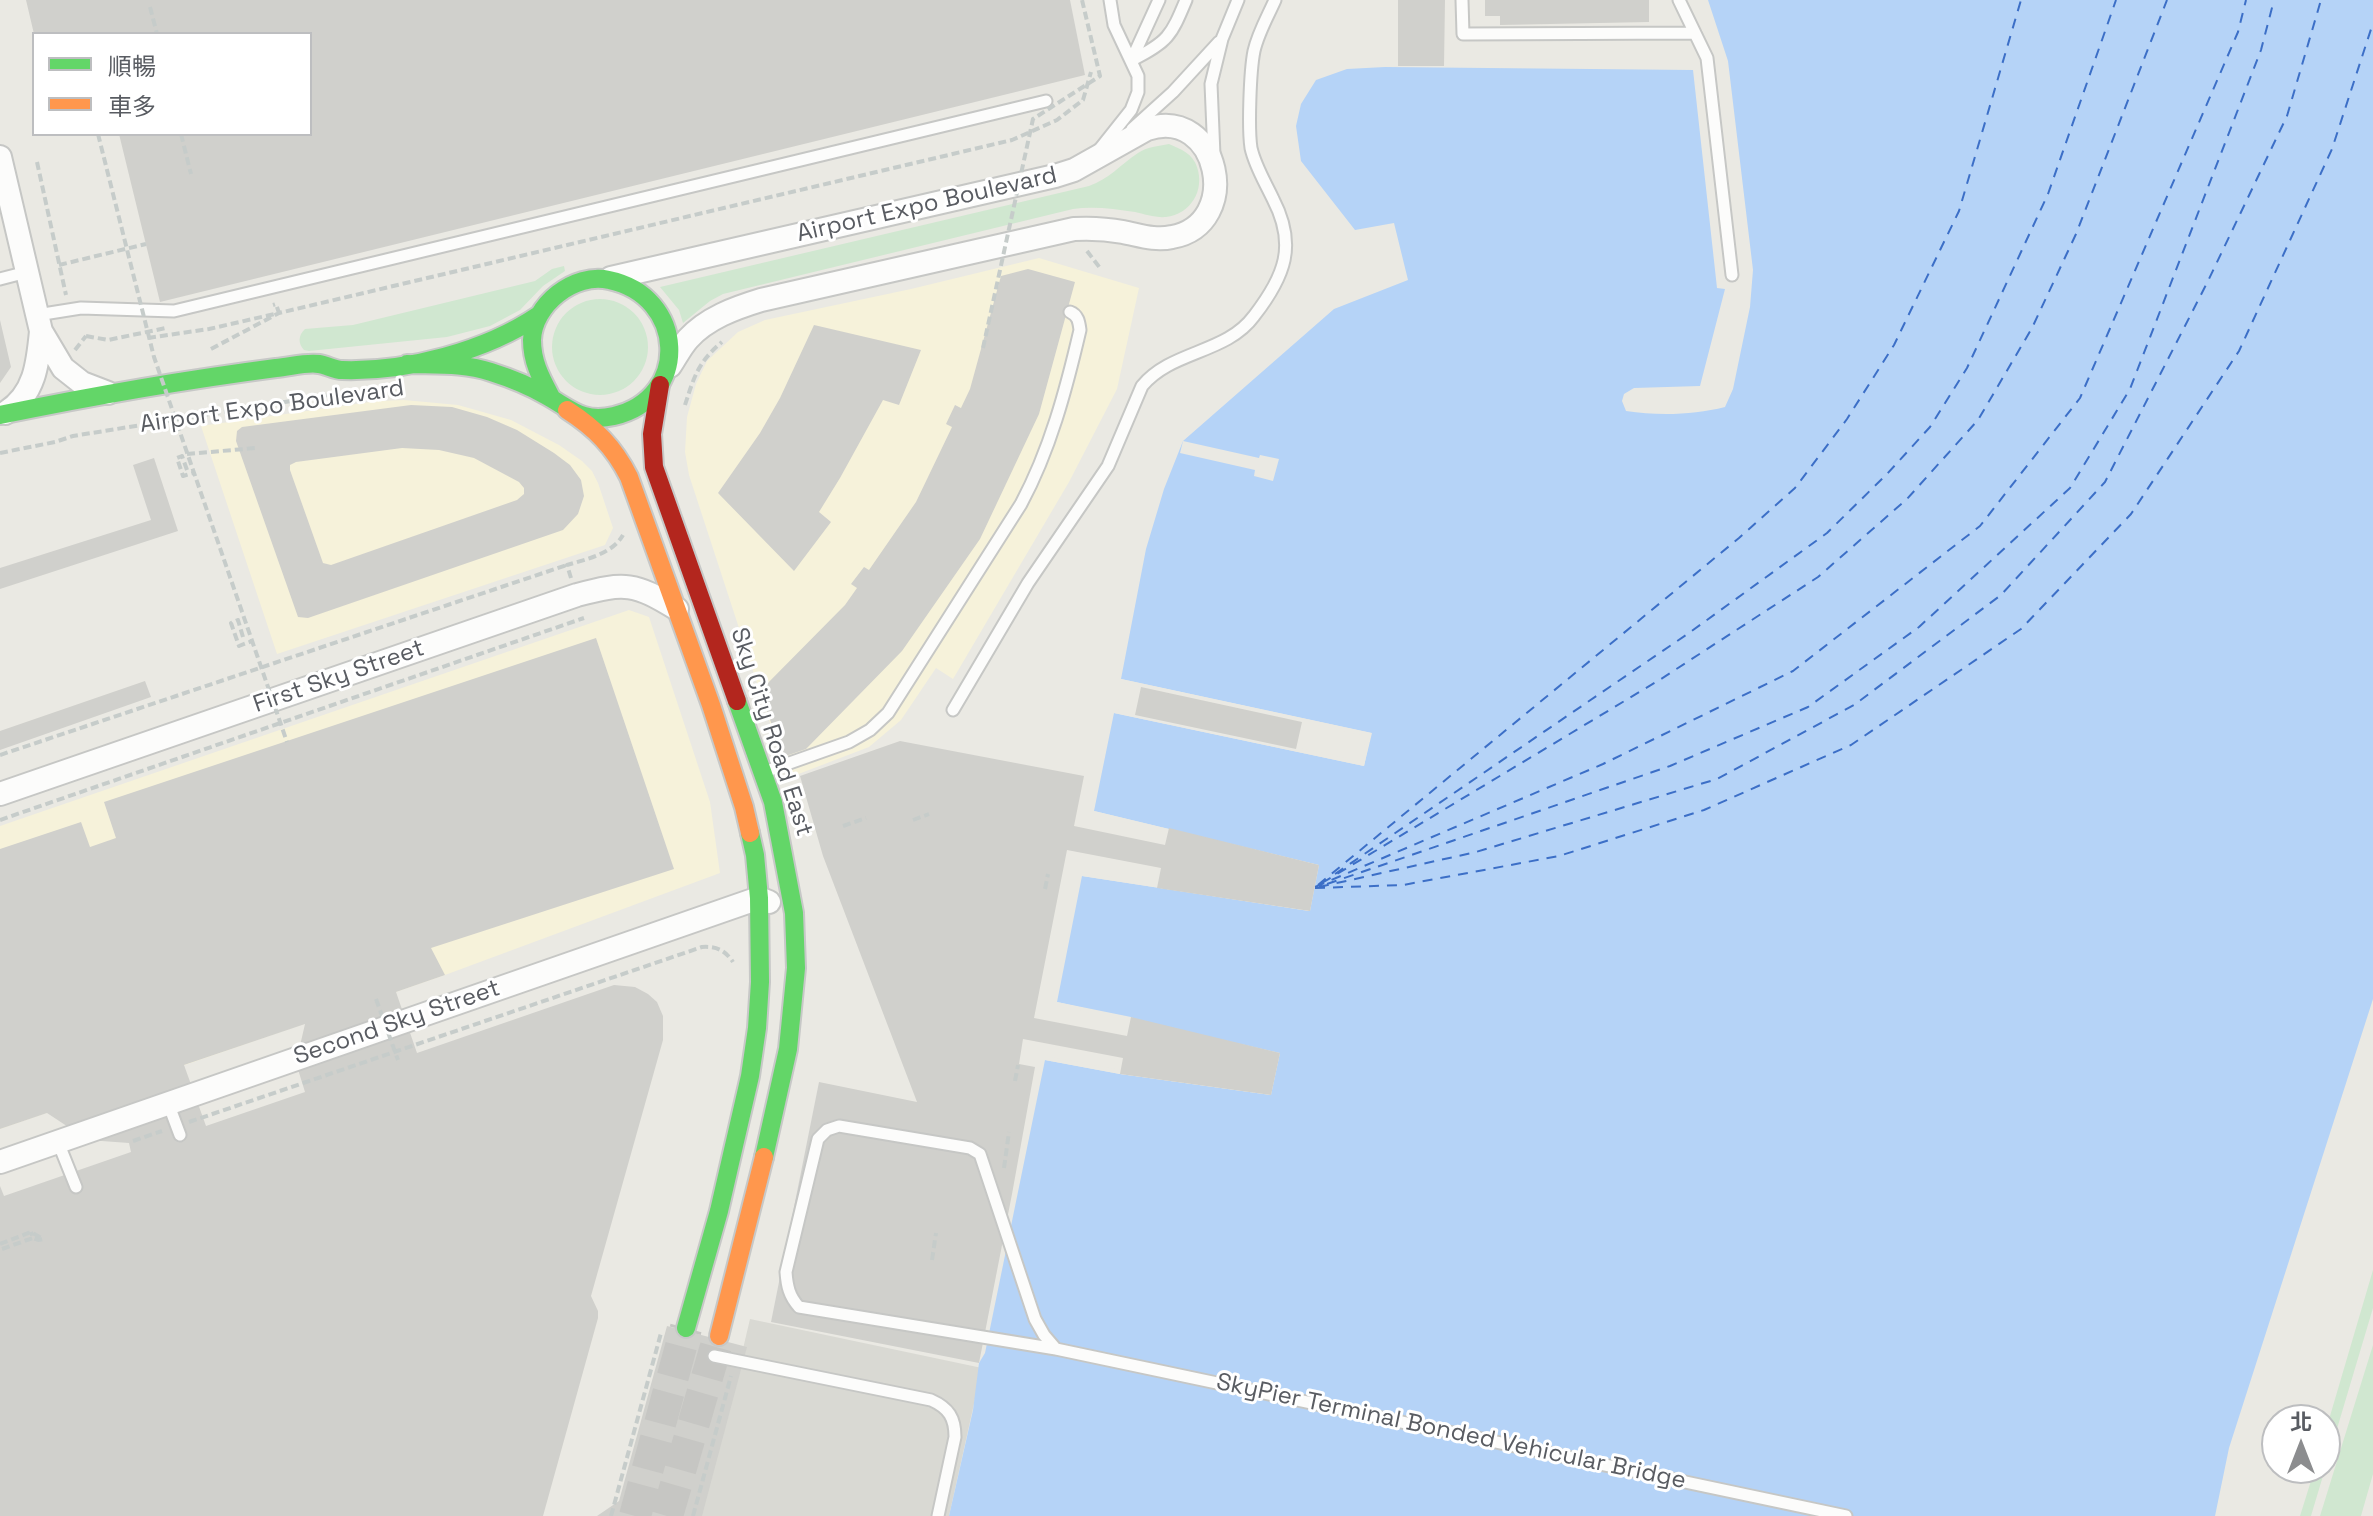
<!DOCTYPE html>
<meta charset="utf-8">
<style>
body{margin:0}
#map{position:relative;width:2373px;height:1516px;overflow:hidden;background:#eae9e3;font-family:"Space Grotesk","Noto Sans TC",sans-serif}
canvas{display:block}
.legend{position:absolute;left:32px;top:32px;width:280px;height:104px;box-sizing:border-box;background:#fff;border:2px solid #bdbec0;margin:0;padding:10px 14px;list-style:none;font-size:24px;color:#595c62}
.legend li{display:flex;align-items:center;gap:16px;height:40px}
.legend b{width:40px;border:2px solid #bdbec0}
.north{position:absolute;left:2261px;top:1404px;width:80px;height:80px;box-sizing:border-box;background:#fff;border:2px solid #bdbec0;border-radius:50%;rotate:0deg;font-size:22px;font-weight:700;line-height:32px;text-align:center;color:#595c62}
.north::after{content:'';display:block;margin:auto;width:28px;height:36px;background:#8c8d8f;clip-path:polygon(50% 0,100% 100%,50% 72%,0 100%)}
</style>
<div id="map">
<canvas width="2373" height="1516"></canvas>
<ul class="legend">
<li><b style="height:10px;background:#63d668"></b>順暢</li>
<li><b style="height:10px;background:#ff974d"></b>車多</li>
</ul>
<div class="north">北</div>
</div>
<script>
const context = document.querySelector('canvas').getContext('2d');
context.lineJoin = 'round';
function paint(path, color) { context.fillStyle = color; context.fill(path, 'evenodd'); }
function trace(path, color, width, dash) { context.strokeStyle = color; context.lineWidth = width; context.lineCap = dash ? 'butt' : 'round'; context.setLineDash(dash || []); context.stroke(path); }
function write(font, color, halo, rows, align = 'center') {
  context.font = font + ' "Space Grotesk",sans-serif'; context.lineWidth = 6; context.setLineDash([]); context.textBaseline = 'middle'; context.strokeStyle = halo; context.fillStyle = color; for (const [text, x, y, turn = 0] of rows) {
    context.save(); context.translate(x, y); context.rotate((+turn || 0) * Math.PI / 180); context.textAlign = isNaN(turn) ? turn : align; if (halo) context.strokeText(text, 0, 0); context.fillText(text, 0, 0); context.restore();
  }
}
const commercial = new Path2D(`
 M1039,258L1139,288L1117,389L1069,482L953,679L936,668L901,720L869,747L788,778L689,475L685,452L687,417L696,384L707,361L738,332L765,320L911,289Z
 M404,400L458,405L511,420L559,445L582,461L592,471L598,483L613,528L605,545L277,654L201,426L377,401Z
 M629,610L649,617L710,802L720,873L445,975L0,1129V826Z`);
const industrial = new Path2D(`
 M750,1319L982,1368L949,1516H697L738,1370Z`);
const green = new Path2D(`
 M1169,144C1181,149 1193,154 1197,167C1205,190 1191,214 1166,217C1156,218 1144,214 1135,212C1114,209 1094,206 1073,209L723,294L710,301L683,323L679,310L660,287L1089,186C1109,179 1120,165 1138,153C1147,147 1158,146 1169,144Z
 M564,266L565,271L543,286L520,310L490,326L447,337L309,351L304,350C298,344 298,335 305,329L353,325L535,281L552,269Z
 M552 347a48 48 0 1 1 96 0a48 48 0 1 1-96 0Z
 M2373,1270V1308L2311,1516H2300L2315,1468H2325V1433Z
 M2373,1345V1474L2361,1516H2320Z`);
const water = new Path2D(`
 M1708,0H2373V999L2229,1448L2215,1516H949L973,1410L979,1363L985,1353L1045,1060L1120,1074L1271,1095L1131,1017L1057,1002L1082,876L1309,911L1318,865L1094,811L1114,713L1364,766L1371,733L1121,679L1146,549L1164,489L1183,441L1334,309L1408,280L1394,223L1355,230L1301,161L1296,126L1301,104L1316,80L1347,69L1385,67L1693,70L1717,288L1725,289L1700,386L1634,388L1624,394L1622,401L1626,411C1658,416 1694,415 1725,407L1733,389L1750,307L1753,270L1728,61Z`);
const pier = new Path2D(`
 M1183,441L1259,458L1260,455L1279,459L1273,481L1254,476L1255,470L1180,453Z
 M1121,679L1372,733L1364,766L1114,713L1115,709L1361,761L1367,736L1120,683Z
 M1094,811L1319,865L1310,911L1082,876V872L1306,906L1314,868L1094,815Z
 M1057,1002L1280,1053L1271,1095L1120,1074L1045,1060L1046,1056L1120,1070L1268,1091L1130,1021L1056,1006Z`);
const ferry = new Path2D(`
 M1335,874L1689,633L1827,533L1887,474L1930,427L1967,368L2048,194L2116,0
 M1322,883L1661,679L1818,577L1907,499L1978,420L2032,328L2076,234L2167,0
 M1327,884L1670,766L1808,707L1919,627L2070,488L2130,389L2261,50L2274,0
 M1318,885L1739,538L1795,488L1847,419L1894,345L1959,211L2021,0
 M1315,887L1603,764L1793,671L1980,526L2080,398L2238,32L2246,0
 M1319,887L1476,852L1717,779L1854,705L2001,595L2105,482L2208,281L2287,116L2321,0
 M1315,888L1403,885L1559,856L1704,810L1851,745L2021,629L2131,514L2239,351L2332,149L2373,23`);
const building = new Path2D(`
 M26,0H1070L1085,75L160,302L119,134H310V34H34Z
 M1398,0H1445L1444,66H1398Z
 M1485,0H1649V22L1500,25V16H1485Z
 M1028,269L1075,282L1039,414L980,539L902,651L806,749L783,757L760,691L845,605L857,588L851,584L864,567L869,570L916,502L952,427L946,424L955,405L961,408L970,389L1001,276Z
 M0,320L11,367L0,383Z
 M814,325L921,350L899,405L883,400L840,478L819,512L831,522L794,571L718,493L760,433L780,398Z
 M411,405L452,407L487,417L517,430L554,453L570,465L581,480L584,496L578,514L563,530L308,618L298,617L236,441L237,431L242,427ZM402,448L439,450L474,458L519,482L524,488V494L517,500L331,565L323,563L290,470V465L296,462Z
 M154,458L178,531L0,589V568L151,520L133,465Z
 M596,638L674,869L431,948L445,975L396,992L417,1053L614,985L635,987L648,994L657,1002L663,1016V1040L591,1296L598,1311V1318L543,1516H0V1186L4,1196L131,1152L129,1143L88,1140L47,1113L0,1129V849L81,822L90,847L116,838L104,802ZM305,1024L296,1063L305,1092L206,1126L184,1065Z
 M145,681L151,697L0,750V731Z
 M1141,687L1302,722L1296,749L1135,715Z
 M900,741L1084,776L1074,826L1165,845L1169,828L1319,865L1310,911L1157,888L1161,868L1067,850L1034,1018L1127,1036L1131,1017L1280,1053L1271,1095L1120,1074L1123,1058L1023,1039L1019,1064L1035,1067L1012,1194L979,1363L771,1322L819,1082L917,1102L823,856L800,776Z
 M667,1326L747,1347L702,1516H597L619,1501Z`);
const secondaryTunnel = new Path2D(`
 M635,1516L686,1328
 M667,1516L719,1336`);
const path = new Path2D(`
 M150,7L157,34
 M181,134L191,174
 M37,162L66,295
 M1087,251L1100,268
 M59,265L146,244
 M86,336L108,340L166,328
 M148,338L209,329L279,313L276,304L273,305
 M211,349L279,313L1012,140L1057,120L1083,100L1091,72
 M75,350L86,336
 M685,405C694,377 698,362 722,342
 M0,453L55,442L73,436L328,395
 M187,454L256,448
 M187,470L182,456L177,458L183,476L193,473
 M571,578L567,565C587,559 612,554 623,535
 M243,637L238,620L231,623L239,646L252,641
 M0,755L567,565
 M0,820L584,618
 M913,820L929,814
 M843,826L866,818
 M1045,889L1048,874
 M1015,1081L1018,1065
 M189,1122L702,947C716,946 725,950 733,962
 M133,1141L162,1131
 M1004,1168L1009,1132
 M0,1244L31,1232L43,1239L38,1240L33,1238L31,1232
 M2,1249L33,1238
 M932,1260L936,1233
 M611,1516L661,1333
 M693,1516L731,1376`);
const lane = new Path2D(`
 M1462,0L1463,34L1695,33
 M1679,0L1707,58L1732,275
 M1132,59L1159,0
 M1132,60C1168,42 1171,36 1186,0
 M1132,129L1173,92L1219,42
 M1100,149L1131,110L1138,92V76L1114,25L1110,0
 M1214,155L1211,84L1222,39L1238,0
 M0,279L27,272
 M37,315L81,308L174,311L1046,101
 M953,710L1028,583L1108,466L1142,386C1172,350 1226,354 1254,316C1285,276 1297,245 1273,199C1265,182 1255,166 1251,148C1248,128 1250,71 1254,51C1258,33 1268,16 1275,0
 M764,772L849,742L870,730L888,713L1021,504C1050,450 1066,390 1080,330C1079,322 1078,315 1070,312
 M168,1103L180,1135
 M839,1126L970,1148L980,1154L1035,1319L1044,1335L1056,1349L799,1307C789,1296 787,1286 786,1272L818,1139L827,1130Z
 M58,1142L76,1187
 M1056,1349L1846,1516
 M714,1356L931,1400C949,1408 955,1418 955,1437L938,1516`);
const street = new Path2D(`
 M0,157L41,331L63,368L82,383L108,393
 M611,278L1055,176L1074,170L1147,129C1219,105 1244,224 1172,237C1155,241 1139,235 1123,232C1107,229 1091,228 1074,229L761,300C735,308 707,318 688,339C681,347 676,357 670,366
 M5,413C35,395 38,363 41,331
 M0,794L577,595C625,582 635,583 677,609
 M0,1162L759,898L769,902`);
const fast = new Path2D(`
 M407,364C435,365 464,363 491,372C510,378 530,386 547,396C572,410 583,423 614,416C691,398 686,296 609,280C574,272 533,305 532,340C532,362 541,378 551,397
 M0,415C92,396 184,380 276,368C290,367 305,362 319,364C327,365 334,370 342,370C407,372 486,351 539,315
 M737,701L773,802L794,913L796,968L788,1049L764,1157
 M686,1328L719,1211L750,1076L757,1028L760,982L759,898L755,855L750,833`);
const slow = new Path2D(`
 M567,410C595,428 614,447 629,477L711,705L744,807L750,833
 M719,1336L764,1157`);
const jam = new Path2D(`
 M660,385L652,434L654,467L737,701`);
const pathBridge = new Path2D(`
 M98,134L154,357L287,742
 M983,348L1033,119L1100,76L1082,0
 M376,999L398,1060`);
const streetNames = [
 ["Airport Expo Boulevard",927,205,-13],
 ["Airport Expo Boulevard",272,407,-8],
 ["First Sky Street",339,677,-19],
 ["Sky City Road East",771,732,72],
 ["Second Sky Street",397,1023,-19],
 ["SkyPier Terminal Bonded Vehicular Bridge",1451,1432,12]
];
paint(commercial, '#f6f2da');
paint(industrial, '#d9d9d3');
paint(green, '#d0e7d0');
paint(water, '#b5d3f7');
paint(pier, '#eae9e3');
trace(ferry, '#3c6fc7', 2, [10, 8]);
paint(building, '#d0d0cc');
trace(secondaryTunnel, '#c6c6c3', 32, [32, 16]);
trace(lane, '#c6c7c5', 15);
trace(street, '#c6c7c5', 26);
trace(fast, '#c7c8c7', 22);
trace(slow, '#c7c8c7', 22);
trace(jam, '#c7c8c7', 22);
trace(path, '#c6ccca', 4, [8, 4]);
trace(lane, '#fcfcfb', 11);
trace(street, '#fcfcfb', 22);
trace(fast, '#63d668', 18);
trace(slow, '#ff974d', 18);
trace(jam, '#b3261e', 18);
trace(pathBridge, '#c6ccca', 4, [8, 4]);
write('24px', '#595c62', '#fff', streetNames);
</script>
